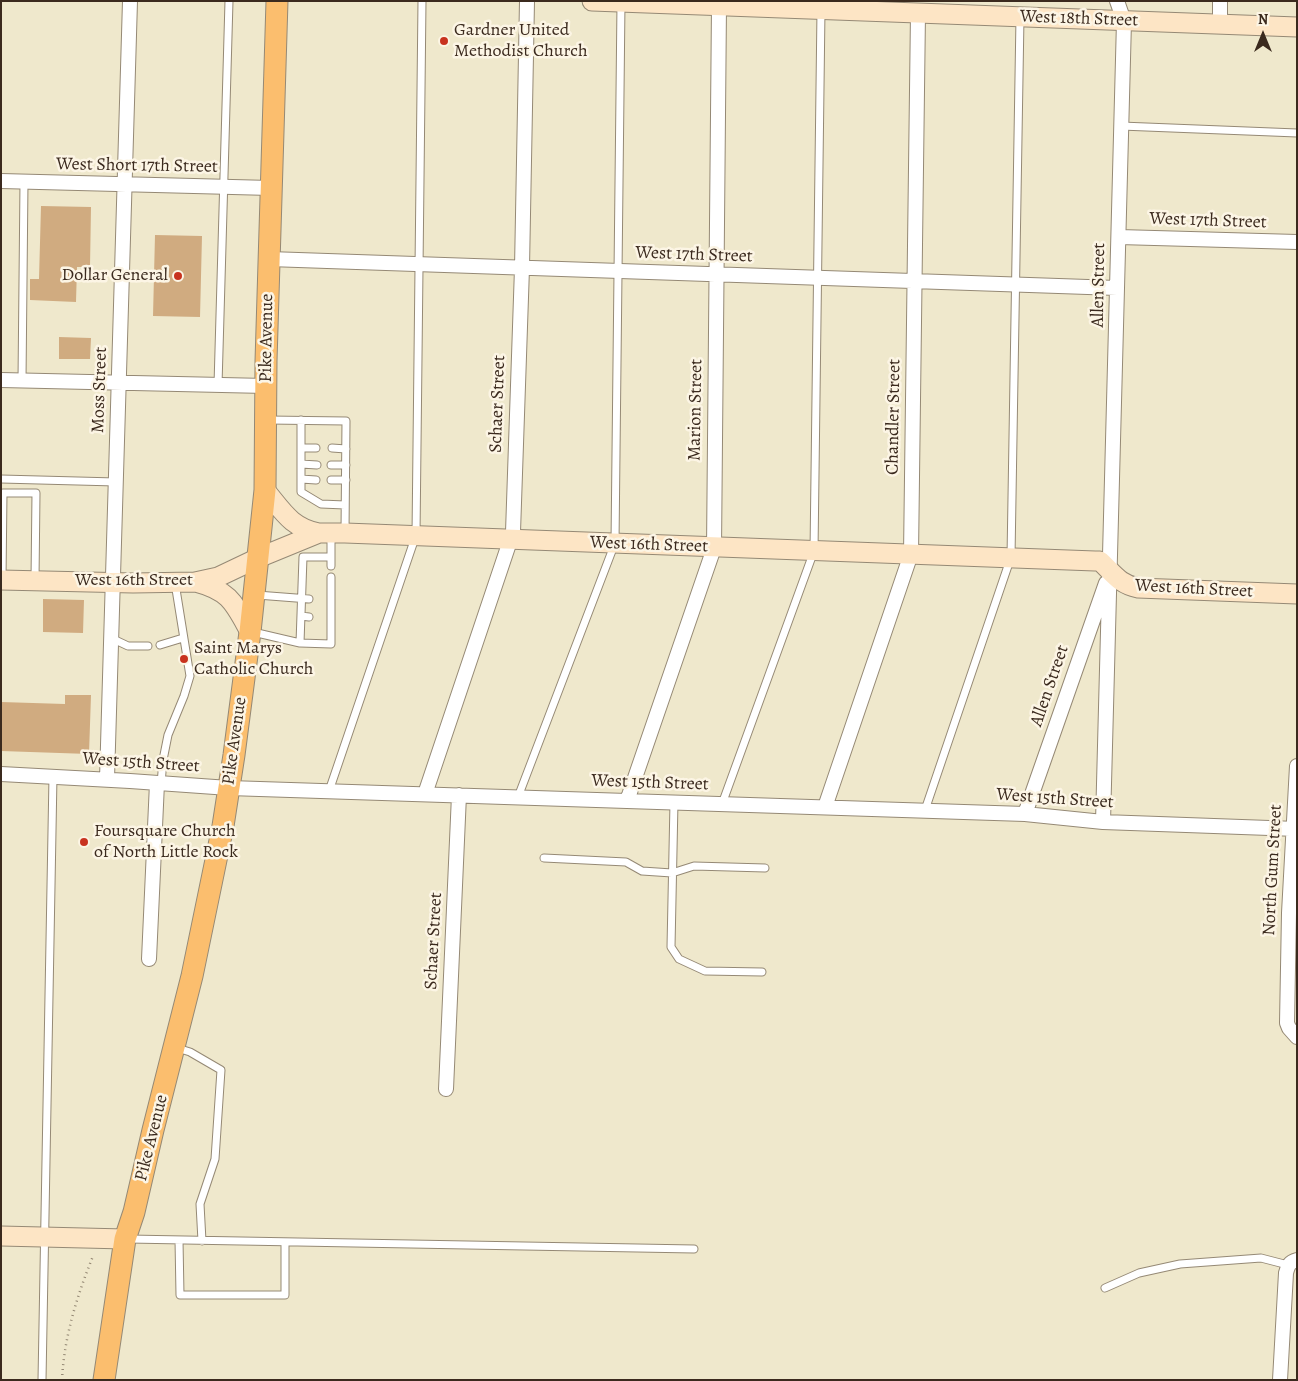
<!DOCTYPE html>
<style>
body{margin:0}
#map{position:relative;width:1298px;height:1381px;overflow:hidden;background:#efe8cc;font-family:Alegreya,serif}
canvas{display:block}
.frame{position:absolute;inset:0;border:2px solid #3b2a1e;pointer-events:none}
.north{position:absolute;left:1238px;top:10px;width:50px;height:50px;-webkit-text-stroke:4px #fcf5e5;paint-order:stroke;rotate:0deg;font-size:14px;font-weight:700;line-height:20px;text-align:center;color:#3b2a1e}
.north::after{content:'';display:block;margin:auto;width:18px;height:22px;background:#3b2a1e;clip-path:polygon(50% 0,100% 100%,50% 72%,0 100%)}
</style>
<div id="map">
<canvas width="1298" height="1381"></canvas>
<div class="frame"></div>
<div class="north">N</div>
</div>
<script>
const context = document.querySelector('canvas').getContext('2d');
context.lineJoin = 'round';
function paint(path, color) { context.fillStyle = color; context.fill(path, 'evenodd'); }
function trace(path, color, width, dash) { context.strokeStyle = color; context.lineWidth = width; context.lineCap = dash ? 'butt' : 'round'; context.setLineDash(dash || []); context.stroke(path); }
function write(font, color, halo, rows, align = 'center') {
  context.font = font + ' Alegreya,serif'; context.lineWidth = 5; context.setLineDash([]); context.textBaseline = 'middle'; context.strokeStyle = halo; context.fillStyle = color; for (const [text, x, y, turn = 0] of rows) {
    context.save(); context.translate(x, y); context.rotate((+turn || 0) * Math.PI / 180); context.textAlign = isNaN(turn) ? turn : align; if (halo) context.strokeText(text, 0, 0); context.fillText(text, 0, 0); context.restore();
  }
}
const building = new Path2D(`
 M41,206L91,207L90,267H77L76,302L30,300V279H39Z
 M155,235L202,236L200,317L153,316Z
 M59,337L91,338L90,359H59Z
 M43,599L84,600L83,633L43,632Z
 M65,695H91L89,754L1,751V702L65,704Z`);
const path = new Path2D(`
 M62,1380C64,1337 77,1296 93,1256`);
const lane = new Path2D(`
 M1121,126L1297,133
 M22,380L24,182
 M218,385L229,1
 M268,420L346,421L345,532
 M301,420V492L321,504L345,505
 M301,448H316
 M332,448L346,449
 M301,464L317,465
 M331,465H346
 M1,479L116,482
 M301,479L316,480
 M331,480H346
 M331,534V566
 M2,579L3,493H36L35,580
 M257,595L309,599
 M301,616L309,617
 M253,632L300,643L331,644V577
 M111,638L128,646H148
 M300,643L303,557H331
 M160,645L183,638
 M161,784L163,760L168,735L184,696L190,676L175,583
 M329,791L416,535L422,1
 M518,797L615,543L621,3
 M674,802L671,947L679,959L705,971L762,972
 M722,804L814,551L821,10
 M925,810L1011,557L1020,17
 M544,858L626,862L642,871L672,873L694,866L765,868
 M177,1048L190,1052L221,1070L215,1159L200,1204L202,1241
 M128,1239L694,1249
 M179,1240L180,1295H285V1242
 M1105,1288L1139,1273L1180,1264L1261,1258L1288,1265
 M42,1380L53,776`);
const street = new Path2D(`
 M1220,1V24
 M1,181L271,188
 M1119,237L1297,242
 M269,259L1117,288
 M1,380L266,386
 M1297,766L1289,913L1287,1023L1289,1028L1297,1037
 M1,774L130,781L229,788L1025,814L1103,822L1297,829
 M107,779L130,1
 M425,794L513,532L522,268L527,1
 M627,801L714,548L719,6
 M825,807L911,554L918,13
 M1025,814L1106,583
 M1103,822L1124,21L1117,1
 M149,959L157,783
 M446,1089L459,795
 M1280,1380L1286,1273C1288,1266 1289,1262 1297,1260`);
const secondary = new Path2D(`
 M592,1L1297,27
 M265,490C282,510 291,528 319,533
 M1,580L133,583L195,582L218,577L258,558L319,533H345L1095,561H1100C1114,574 1119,584 1138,588L1297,594
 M196,582C230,591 234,603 250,632
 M1,1236L125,1239`);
const primary = new Path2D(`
 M104,1380L125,1239L134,1212L153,1130L192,976L223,826L234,755L250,632L265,490L266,361L277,1`);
const markers = [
 [444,41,5,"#c8321e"],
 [178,276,5,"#c8321e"],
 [184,659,5,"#c8321e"],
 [84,842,5,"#c8321e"]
];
const streetNames = [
 ["West 18th Street",1079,19,2],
 ["West Short 17th Street",137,166,1],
 ["West 17th Street",1208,221,2],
 ["West 17th Street",694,255,2],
 ["Allen Street",1099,285,-89],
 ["Pike Avenue",267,338,-89],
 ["Moss Street",100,390,-88],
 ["Schaer Street",498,404,-88],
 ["Marion Street",696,410,-89],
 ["Chandler Street",894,417,-89],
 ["West 16th Street",649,545,2],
 ["West 16th Street",134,581],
 ["West 16th Street",1194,589,3],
 ["Allen Street",1050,686,-71],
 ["Pike Avenue",235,741,-82],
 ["West 15th Street",141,763,4],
 ["West 15th Street",650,783,2],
 ["West 15th Street",1055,799,4],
 ["North Gum Street",1273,870,-87],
 ["Schaer Street",434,941,-87],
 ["Pike Avenue",152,1138,-76]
];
const poiNames = [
 ["Gardner United",454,31],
 ["Methodist Church",454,52],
 ["Dollar General",168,276,"right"],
 ["Saint Marys",194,649],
 ["Catholic Church",194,670],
 ["Foursquare Church",94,832],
 ["of North Little Rock",94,853]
];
paint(building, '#d0ab80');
trace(lane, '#958975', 9);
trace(street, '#958975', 16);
trace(secondary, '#958975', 21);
trace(primary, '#958975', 23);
trace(path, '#958975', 2.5, [1, 4]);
trace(lane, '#fff', 7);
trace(street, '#fff', 14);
trace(secondary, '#fde5c5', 19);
trace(primary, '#fbbe6e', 21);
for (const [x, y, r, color] of markers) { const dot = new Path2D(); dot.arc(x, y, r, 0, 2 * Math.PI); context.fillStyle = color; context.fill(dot); trace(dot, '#fcf5e5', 2); }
write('18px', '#3b2a1e', '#fcf5e5', streetNames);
write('18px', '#3b2a1e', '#fcf5e5', poiNames, 'left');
</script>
